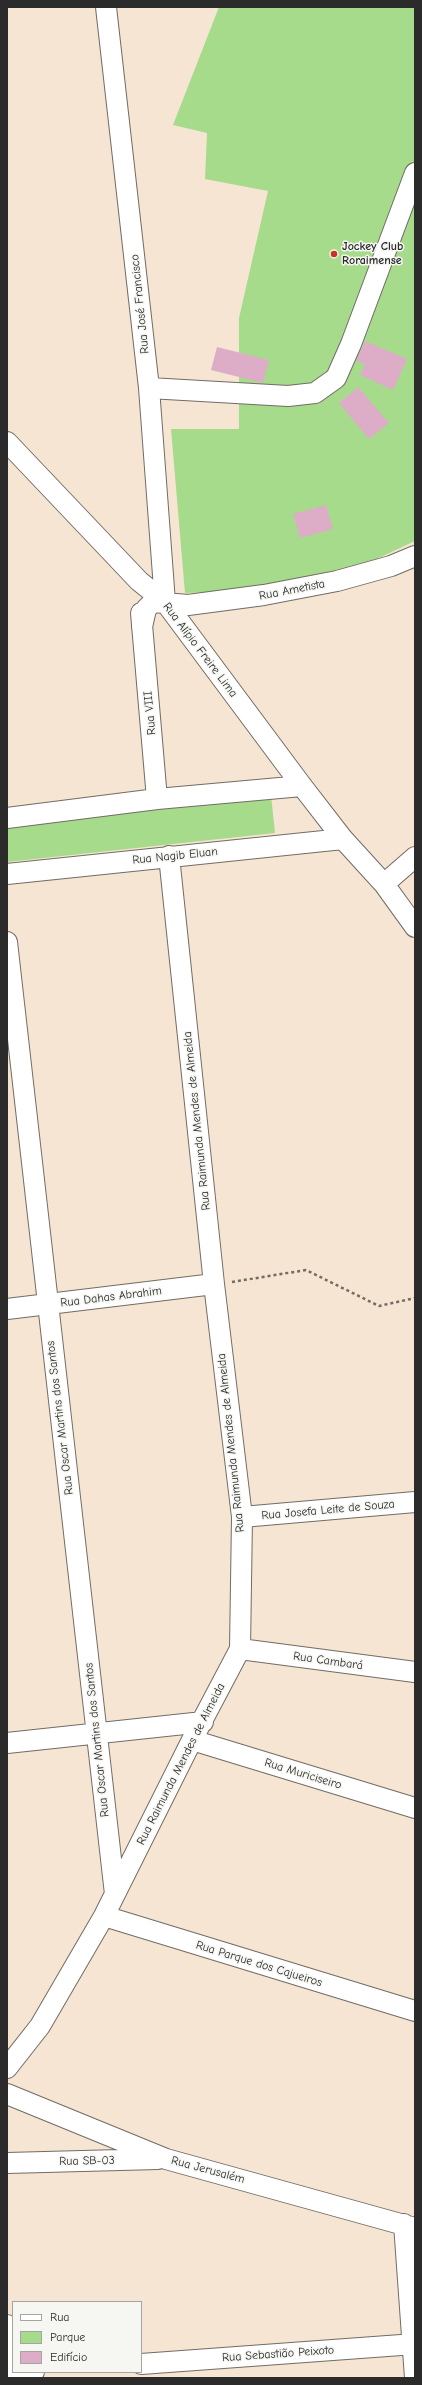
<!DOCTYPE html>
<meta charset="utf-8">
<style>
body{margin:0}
#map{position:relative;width:422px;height:2385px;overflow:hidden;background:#f5e5d2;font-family:"Comic Neue",sans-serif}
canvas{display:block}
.frame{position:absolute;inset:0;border:8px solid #2b2b2b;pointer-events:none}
.legend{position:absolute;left:12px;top:2301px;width:130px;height:72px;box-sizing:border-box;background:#f6f6f2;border:1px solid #a5a5a2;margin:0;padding:5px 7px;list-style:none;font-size:12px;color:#2b2b2b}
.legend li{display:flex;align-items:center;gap:8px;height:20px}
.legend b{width:20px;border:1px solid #a5a5a2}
</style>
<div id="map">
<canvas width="422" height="2385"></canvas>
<div class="frame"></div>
<ul class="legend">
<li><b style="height:5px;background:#fff"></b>Rua</li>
<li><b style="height:11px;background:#a6db8b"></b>Parque</li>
<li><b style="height:11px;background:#ddadc8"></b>Edifício</li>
</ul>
</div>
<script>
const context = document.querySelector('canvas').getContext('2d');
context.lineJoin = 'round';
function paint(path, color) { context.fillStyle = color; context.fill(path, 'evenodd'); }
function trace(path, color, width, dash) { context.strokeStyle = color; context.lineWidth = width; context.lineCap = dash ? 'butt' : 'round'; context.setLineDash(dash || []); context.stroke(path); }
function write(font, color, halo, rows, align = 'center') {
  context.font = font + ' "Comic Neue",sans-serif'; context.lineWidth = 3; context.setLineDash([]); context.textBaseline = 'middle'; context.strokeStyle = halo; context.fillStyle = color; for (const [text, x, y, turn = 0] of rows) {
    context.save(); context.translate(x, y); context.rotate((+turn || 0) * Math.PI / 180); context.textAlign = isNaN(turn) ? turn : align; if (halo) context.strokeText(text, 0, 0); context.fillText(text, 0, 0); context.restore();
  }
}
const green = new Path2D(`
 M219,7H415V541L368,563L239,591L185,593L171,429H239V318L268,191L205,179L207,133L173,125Z
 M271,795L275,833L7,862V824Z`);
const building = new Path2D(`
 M365,341L407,359L393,390L360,375L365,364L356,361Z
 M217,347L269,360L263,383L211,370Z
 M358,387L389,423L369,439L339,403Z
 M326,505L333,529L300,538L293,514Z`);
const path = new Path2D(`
 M232,1282L306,1270L379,1306L415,1298`);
const minor = new Path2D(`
 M106,7L149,388L165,602
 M149,388L288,396L315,393L336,378L351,344L415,173
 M7,442L139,581L165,602L302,786L343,839L384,884L415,927
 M141,613L157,799
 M142,627L146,609L153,602L188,605L264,595L337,581L391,566L415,556
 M7,818L157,799L302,786
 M7,874L343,839
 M384,884L415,857
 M7,942L115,1894
 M7,1309L214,1284
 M242,1517L415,1502
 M240,1649L415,1672
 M192,1740L415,1808
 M7,1743L203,1722
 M104,1916L415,2011
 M7,2068L40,2026L104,1916L192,1740L240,1649L242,1517L214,1284L169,856
 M7,2094L166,2159L415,2228
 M7,2163L158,2159
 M404,2224L415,2378
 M7,2325L12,2378
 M141,2364L415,2344
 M7,2374L34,2372`);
const markers = [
 [334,254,4,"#c8321e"]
];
const poiNames = [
 ["Jockey Club",342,247],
 ["Roraimense",342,261]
];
const streetNames = [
 ["Rua José Francisco",140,304,-96],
 ["Rua Ametista",292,590,-11],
 ["Rua Alípio Freire Lima",200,650,53],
 ["Rua VIII",150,713,-95],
 ["Rua Nagib Eluan",175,856,-6],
 ["Rua Raimunda Mendes de Almeida",197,1121,-96],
 ["Rua Dahas Abrahim",111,1297,-7],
 ["Rua Oscar Martins dos Santos",60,1418,-97],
 ["Rua Raimunda Mendes de Almeida",231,1443,-96],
 ["Rua Josefa Leite de Souza",328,1510,-5],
 ["Rua Cambará",328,1661,8],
 ["Rua Oscar Martins dos Santos",97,1740,-96],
 ["Rua Raimunda Mendes de Almeida",181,1764,-63],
 ["Rua Muriciseiro",303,1774,17],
 ["Rua Parque dos Cajueiros",259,1964,17],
 ["Rua SB-03",87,2161,-1],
 ["Rua Jerusalém",208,2170,15],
 ["Rua Sebastião Peixoto",278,2354,-4]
];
paint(green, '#a6db8b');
paint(building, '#ddadc8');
trace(minor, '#726c65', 22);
trace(path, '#726c65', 2.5, [3, 3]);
trace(minor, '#fff', 20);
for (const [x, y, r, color] of markers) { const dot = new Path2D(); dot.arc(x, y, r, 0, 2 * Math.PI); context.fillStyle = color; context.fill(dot); trace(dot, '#f6f6f2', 1.5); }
write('bold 12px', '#2b2b2b', '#f6f6f2', poiNames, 'left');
write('12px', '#2b2b2b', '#f6f6f2', streetNames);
</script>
